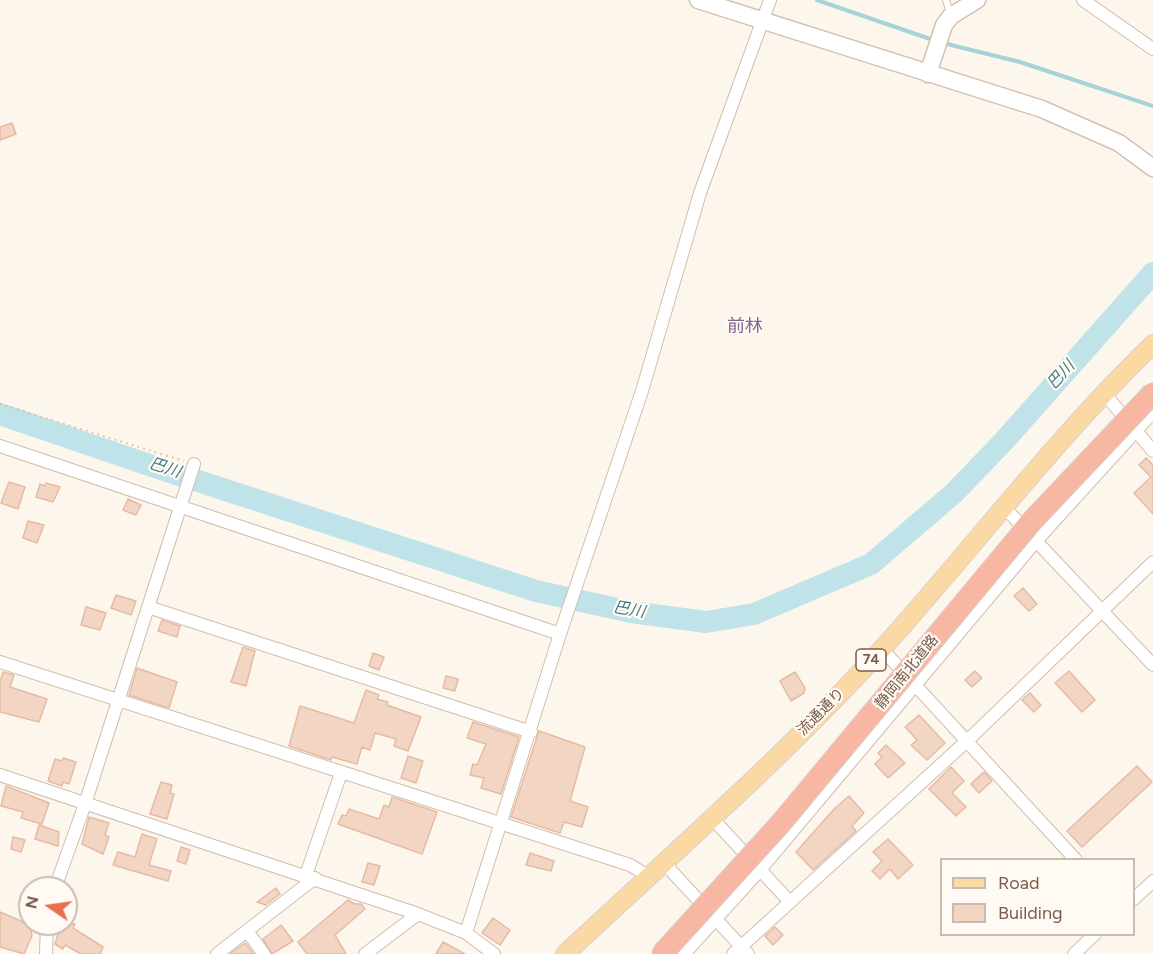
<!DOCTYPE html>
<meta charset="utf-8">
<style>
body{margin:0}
#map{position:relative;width:1153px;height:954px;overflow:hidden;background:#fdf6ec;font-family:Figtree,sans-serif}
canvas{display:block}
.legend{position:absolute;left:940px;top:858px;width:195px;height:78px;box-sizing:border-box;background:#fffaf3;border:2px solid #cabbb1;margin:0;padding:8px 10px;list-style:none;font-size:18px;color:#7a5c4d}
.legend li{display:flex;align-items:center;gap:12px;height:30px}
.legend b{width:30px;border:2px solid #cabbb1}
.north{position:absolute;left:18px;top:876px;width:60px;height:60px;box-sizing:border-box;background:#fffaf3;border:2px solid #cabbb1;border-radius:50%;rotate:283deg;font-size:16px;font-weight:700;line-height:24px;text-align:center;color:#7a5c4d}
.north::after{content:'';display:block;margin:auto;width:21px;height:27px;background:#e76f51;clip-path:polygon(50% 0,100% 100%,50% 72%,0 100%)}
</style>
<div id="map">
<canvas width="1153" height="954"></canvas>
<ul class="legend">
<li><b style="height:8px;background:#fbd9a5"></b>Road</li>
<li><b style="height:16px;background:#f3d5c3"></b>Building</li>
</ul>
<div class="north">N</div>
</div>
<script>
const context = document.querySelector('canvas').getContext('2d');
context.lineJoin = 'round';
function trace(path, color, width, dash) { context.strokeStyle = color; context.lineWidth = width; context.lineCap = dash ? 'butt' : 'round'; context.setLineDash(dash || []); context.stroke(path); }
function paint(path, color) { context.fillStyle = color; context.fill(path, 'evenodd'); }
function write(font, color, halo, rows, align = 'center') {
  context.font = font + ' Figtree,"Noto Sans JP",sans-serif'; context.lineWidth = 4.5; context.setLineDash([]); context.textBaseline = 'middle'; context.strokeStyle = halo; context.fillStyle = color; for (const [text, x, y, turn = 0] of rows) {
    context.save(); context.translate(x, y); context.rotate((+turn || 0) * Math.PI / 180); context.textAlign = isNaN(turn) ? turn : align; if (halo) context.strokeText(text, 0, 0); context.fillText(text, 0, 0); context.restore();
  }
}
const stream = new Path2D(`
 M817,0L936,41
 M943,43L1020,62L1153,106`);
const river = new Path2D(`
 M0,414L155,467L536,591L631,612L706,622L754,614L871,564L954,493L1004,441L1153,273`);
const building = new Path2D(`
 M12,123L16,134L0,140V127Z
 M1146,458L1153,465V514L1134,493L1151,477L1139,465Z
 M9,482L25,487L18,509L1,503Z
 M46,483L60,487L53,502L36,497L40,484L45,486Z
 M128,499L141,505L136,515L123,510Z
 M28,521L44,525L37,543L23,538Z
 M1023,588L1037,604L1029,611L1014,596Z
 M116,595L136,601L131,615L111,608Z
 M86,607L106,613L100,630L81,625Z
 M162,620L180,626L177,637L158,631Z
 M243,647L255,651L246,686L231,682Z
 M373,653L384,657L379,670L369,666Z
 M137,668L177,682L169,708L129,695Z
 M975,671L982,678L972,687L965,680Z
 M1069,671L1095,700L1082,712L1055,683Z
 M3,672L14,675L10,687L47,699L39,722L0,712V682Z
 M795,672L805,688L804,693L791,701L780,681Z
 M446,676L458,679L455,691L443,688Z
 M366,690L379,695L377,699L388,702L387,705L421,717L408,751L394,746L396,739L375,733L370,750L362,747L357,764L332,757L331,760L289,746L300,706L354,723Z
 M1030,693L1041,705L1034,712L1022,700Z
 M919,715L945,743L927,760L911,745L917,740L905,727Z
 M473,722L519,737L501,794L481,788L484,778L470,775L473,764L477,765L486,744L467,738Z
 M539,731L585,747L570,801L588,807L582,827L564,822L560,833L511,817Z
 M886,745L905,763L888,778L875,764L882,757L878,753Z
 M408,756L423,761L416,783L401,778Z
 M63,758L76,762L69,784L63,782L62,786L48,781L55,759L62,761Z
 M1137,766L1152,782L1082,847L1067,831Z
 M951,767L964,781L952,793L966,807L956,816L929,789Z
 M984,772L992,781L979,793L971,784Z
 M161,782L172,785L170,793L174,794L167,819L150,814Z
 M6,786L49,803L42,824L21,818L23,812L1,806Z
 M849,796L864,813L852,826L856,831L813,870L796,852L835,808Z
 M392,797L437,812L422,854L338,824L342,815L346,816L349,809L379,819L384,805L389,807Z
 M89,817L109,823L105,835L109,837L103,854L82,844Z
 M39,825L59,832L58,846L35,839Z
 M142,834L157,839L149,865L171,871L168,881L113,865L118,852L135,857Z
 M13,837L25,840L21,852L11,849Z
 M888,839L913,865L898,879L890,869L880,879L872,871L882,861L873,852Z
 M181,847L190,850L186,864L177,861Z
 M530,853L554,861L551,871L526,865Z
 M368,863L380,866L374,885L362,882Z
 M276,888L280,894L266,905L257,902Z
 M348,900L355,904H361L365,909L335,935L346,954H307L298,942Z
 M0,912L30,925L32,936L24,954L0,947Z
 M493,918L510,930L500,945L482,933Z
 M61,924H75L73,928L103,947L100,954H81L65,945L63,949L55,944Z
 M281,925L293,941L272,954L263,939Z
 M775,927L783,935L773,945L765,936Z
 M443,942L465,954H436Z
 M245,943L254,954H230L231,953Z`);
const path = new Path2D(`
 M0,404L184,461`);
const lane = new Path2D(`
 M946,0L951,16`);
const street = new Path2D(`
 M1083,0L1153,49
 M1103,392L1153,451
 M0,446L560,634
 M1004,507L1153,665
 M148,607L531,732
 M882,649L1076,860
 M0,662L630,865L648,876
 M0,775L418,914L466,933L494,954
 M711,817L790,902
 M663,862L748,954
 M306,875L341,773
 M55,888L85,804L194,464
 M1134,899L1153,881
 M247,931L264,954
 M466,933L560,634L642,391L700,193L770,0
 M46,954L47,924
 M217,954L315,878
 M365,954L418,914
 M684,954L760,870L1037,540L1153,412
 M733,954L968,740L1153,562
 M1074,954L1095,934`);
const secondary = new Path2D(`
 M698,0L1042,109L1119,143L1153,168
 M928,74L944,25L951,16L977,0`);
const primary = new Path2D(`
 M565,954C671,855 784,757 882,649C973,548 1055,439 1153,344`);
const highwayBridge = new Path2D(`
 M662,954L781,823L1033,520L1153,393`);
const shields = [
 [871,660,30]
];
const shieldNames = [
 ["74",871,660]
];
const streetNames = [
 ["静岡南北道路",907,672,-51],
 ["流通通り",821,712,-45]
];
const waterNames = [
 ["巴川",1061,375,-48],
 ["巴川",165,468,18],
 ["巴川",629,610,10]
];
const quarterNames = [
 ["前林",745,327]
];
trace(stream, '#a5d3da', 4);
trace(river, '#bfe3e8', 22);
paint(building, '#f3d5c3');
trace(building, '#e6bba3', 1.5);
trace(lane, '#d1beb0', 8);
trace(street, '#d1beb0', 14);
trace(secondary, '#d6c0b0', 19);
trace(primary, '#dad1cd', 20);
trace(path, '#d9b8a5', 2, [1.5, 4.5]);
trace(lane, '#fff', 6);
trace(street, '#fff', 12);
trace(secondary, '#fff', 16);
trace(primary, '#fbd9a5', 18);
trace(highwayBridge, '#dad1cd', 23, []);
trace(highwayBridge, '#f7b7a3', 21);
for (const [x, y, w] of shields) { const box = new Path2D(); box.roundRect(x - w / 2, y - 11, w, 22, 4.5); context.fillStyle = '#fffaf3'; context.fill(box); trace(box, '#7a5c4d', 1.5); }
write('bold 14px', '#7a5c4d', null, shieldNames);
write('15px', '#7a5c4d', '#fffaf3', streetNames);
write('italic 16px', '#437c86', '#fffaf3', waterNames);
write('18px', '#846695', '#fffaf3', quarterNames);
</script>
